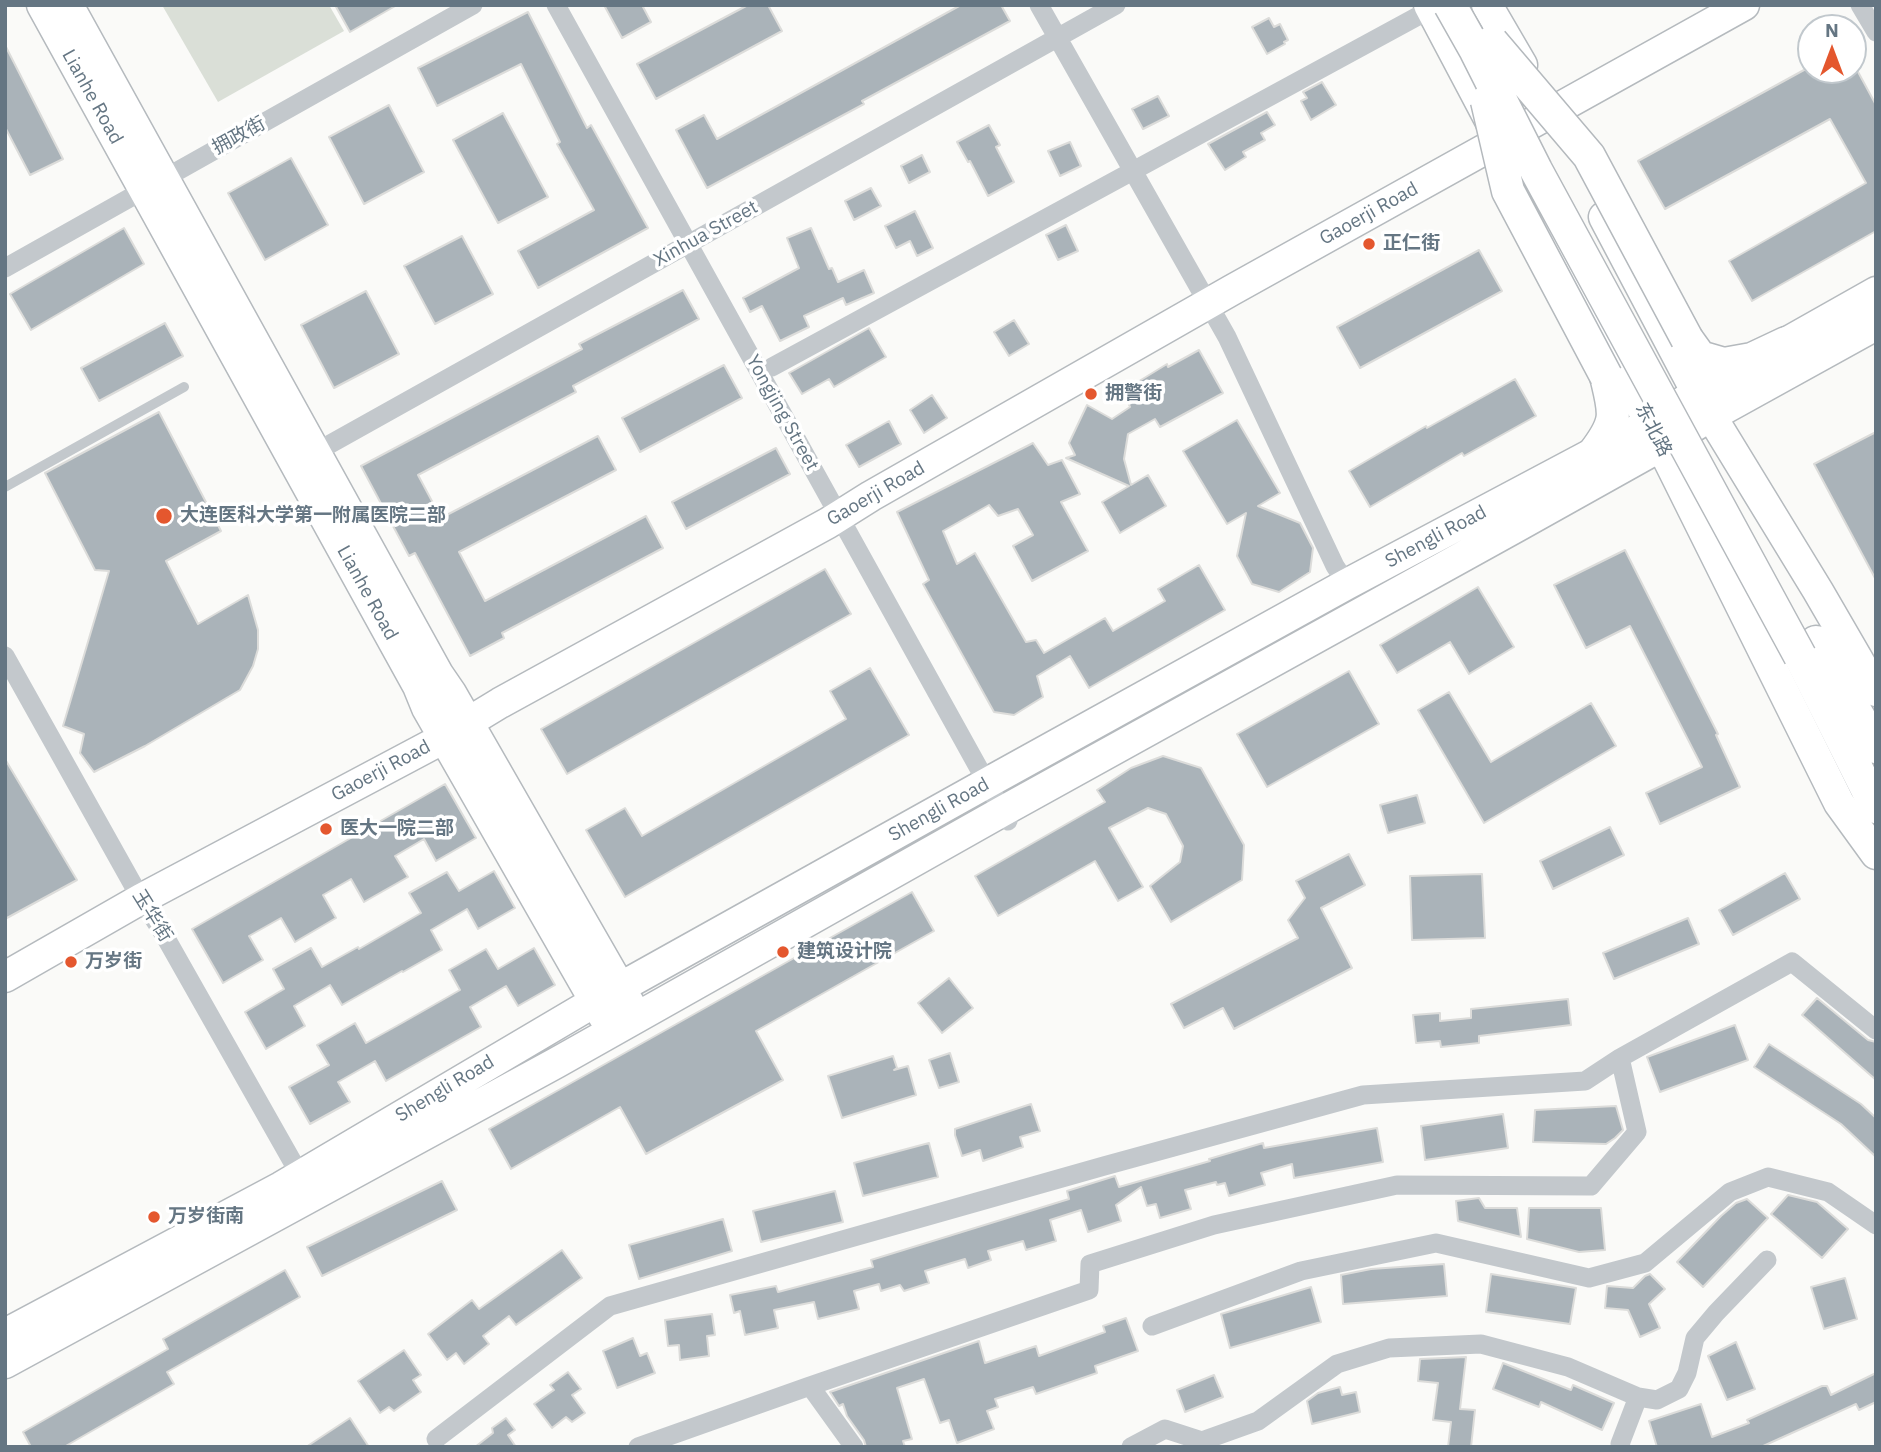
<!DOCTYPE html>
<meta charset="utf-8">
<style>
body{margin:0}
#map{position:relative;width:1881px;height:1452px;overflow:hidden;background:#fafaf8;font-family:"IBM Plex Sans",sans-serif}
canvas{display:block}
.frame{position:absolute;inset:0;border:7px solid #657683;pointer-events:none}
.north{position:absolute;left:1797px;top:14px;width:70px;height:70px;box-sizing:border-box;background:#fff;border:2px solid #c1c8cd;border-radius:50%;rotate:0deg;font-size:19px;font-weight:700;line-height:28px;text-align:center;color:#657683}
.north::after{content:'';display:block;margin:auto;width:24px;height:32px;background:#e4572e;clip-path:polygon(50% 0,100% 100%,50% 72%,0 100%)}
</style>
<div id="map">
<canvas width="1881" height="1452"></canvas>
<div class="frame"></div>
<div class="north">N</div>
</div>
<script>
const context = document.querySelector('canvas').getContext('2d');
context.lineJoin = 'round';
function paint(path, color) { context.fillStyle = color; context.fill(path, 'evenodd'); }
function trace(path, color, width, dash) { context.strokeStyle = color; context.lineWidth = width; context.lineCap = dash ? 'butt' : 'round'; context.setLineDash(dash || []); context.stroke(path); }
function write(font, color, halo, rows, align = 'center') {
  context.font = font + ' "IBM Plex Sans","Noto Sans SC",sans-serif'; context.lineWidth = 7; context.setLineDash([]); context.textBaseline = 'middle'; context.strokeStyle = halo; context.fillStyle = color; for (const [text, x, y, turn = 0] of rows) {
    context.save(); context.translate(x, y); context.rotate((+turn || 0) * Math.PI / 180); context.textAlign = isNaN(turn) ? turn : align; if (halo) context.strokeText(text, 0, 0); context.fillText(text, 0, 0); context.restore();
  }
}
const green = new Path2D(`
 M162,5H329L344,31L218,102Z`);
const building = new Path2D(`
 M335,5H397L350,32Z
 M604,5H642L651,22L622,38Z
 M748,5H768L782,31L656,99L637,64Z
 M961,5H1001L1010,21L862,101L864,104L707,188L676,130L704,115L717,139Z
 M528,12L587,128L591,125L648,228L538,288L518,251L594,210L557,144L560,142L521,64L437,106L418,68Z
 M1269,18L1274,27L1280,24L1288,40L1284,42L1285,44L1267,54L1252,27Z
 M5,45L63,159L30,175L5,127Z
 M1804,70H1857L1876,105V231L1752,301L1729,261L1866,183L1830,119L1665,209L1638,161Z
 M1322,82L1336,105L1311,120L1301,101L1307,98L1303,92Z
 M1158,96L1169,116L1143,129L1132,109Z
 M389,105L424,172L364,204L329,137Z
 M1267,112L1275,125L1261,133L1265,140L1243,152L1246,157L1225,170L1208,144Z
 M503,113L548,197L498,223L453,140Z
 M989,125L1000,145L996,147L1014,182L988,196L970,161L968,162L957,142Z
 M1070,142L1081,166L1060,176L1048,151Z
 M922,155L930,172L909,183L901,166Z
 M291,158L328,225L265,260L228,193Z
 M871,188L881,206L854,220L845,201Z
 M915,211L933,248L917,256L910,241L896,248L885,226Z
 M1066,225L1078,251L1058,260L1046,235Z
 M124,228L144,264L31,330L10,294Z
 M811,228L829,269L832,268L838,282L864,270L874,293L846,305L843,298L804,316L809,327L780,341L762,306L750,312L743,298L799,268L787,238Z
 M462,236L493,294L435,324L404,266Z
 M1479,250L1502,291L1360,368L1337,327Z
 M683,290L699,319L573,386L576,392L418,475L441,518L598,436L616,470L459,552L485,601L646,516L663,548L502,633L504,638L470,656L415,553L409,556L361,466L582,349L579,344Z
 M366,291L399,354L334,388L301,325Z
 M1014,320L1029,344L1009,356L994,332Z
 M165,323L183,356L99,401L81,368Z
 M869,328L886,357L834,387L829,379L802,394L789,373Z
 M1199,350L1223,393L1160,427L1155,419L1128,434L1124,459L1131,485L1148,475L1166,506L1120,533L1102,502L1129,486L1066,458L1075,455L1069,443L1087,405L1112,419L1130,407L1123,391L1167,364L1168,367Z
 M724,365L742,398L640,452L622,418Z
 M1515,379L1536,416L1464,456L1462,453L1370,507L1349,471L1426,426L1427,428Z
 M932,395L947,418L924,433L910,410Z
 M159,412L221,531L166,561L198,624L248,595L258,630V649L253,666L240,690L145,746L94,772L80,753L84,734L63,726L109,571L95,570L45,473Z
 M1237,420L1280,493L1258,506L1300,523L1313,548L1310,572L1279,592L1252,584L1237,556L1246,513L1227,524L1183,451Z
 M889,421L901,444L859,467L846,445Z
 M1876,432V580L1814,464Z
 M1033,443L1048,465L1062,460L1080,494L1061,502L1088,551L1032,581L1013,546L1033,535L1018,509L998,516L989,505L943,531L957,564L975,553L1026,642L1036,640L1044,653L1105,618L1113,631L1165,601L1158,589L1199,565L1225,610L1089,688L1070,656L1037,676L1043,697L1014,715L994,712L923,584L929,580L897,512Z
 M776,448L790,474L686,529L672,502Z
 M1625,550L1718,734L1716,735L1740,787L1660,824L1646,793L1702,767L1630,626L1586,648L1554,585Z
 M825,569L851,614L567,774L541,729Z
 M1478,587L1514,647L1469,674L1450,642L1397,673L1380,645Z
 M870,668L909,735L625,897L586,830L625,808L642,836L846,719L830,691Z
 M1349,671L1379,724L1267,787L1237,734Z
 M1449,692L1491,762L1591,703L1616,746L1484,823L1418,710Z
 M1163,756L1201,768L1244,845L1242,880L1171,922L1150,886L1180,862L1183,846L1166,814L1148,808L1109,828L1143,887L1118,901L1095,861L998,916L975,876L1105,802L1097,790L1131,768Z
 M5,759L77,880L5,919Z
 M445,784L476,838L436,861L424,839L395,856L408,877L364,902L351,879L323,895L336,918L295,942L281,918L249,936L263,960L223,983L192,929Z
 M1417,795L1425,823L1388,833L1380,805Z
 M1610,827L1624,855L1553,889L1540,861Z
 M1349,854L1365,885L1321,908L1352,968L1234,1029L1223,1008L1184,1028L1171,1004L1298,938L1288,920L1305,898L1296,881Z
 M494,871L515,908L478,929L467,909L431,930L442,950L403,972L402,971L342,1005L330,985L294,1006L305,1026L266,1049L245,1012L284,989L273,969L311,948L322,967L358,947L359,949L421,913L409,893L447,872L459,891Z
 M1785,873L1800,899L1733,935L1719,910Z
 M1482,874L1485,938L1412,940L1410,876Z
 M912,892L934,931L756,1031L783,1080L646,1154L620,1107L511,1169L489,1129Z
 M1688,918L1699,944L1614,979L1603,953Z
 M534,948L555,985L518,1006L506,986L470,1007L481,1027L386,1081L375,1061L338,1082L350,1102L310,1124L289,1087L329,1065L317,1045L355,1023L366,1043L402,1023L460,990L449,970L486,949L498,969Z
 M949,978L973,1008L942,1033L918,1003Z
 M1817,998L1868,1040L1876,1042V1080L1802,1015Z
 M1568,999L1571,1025L1479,1036V1043L1441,1047L1440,1041L1416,1043L1413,1015L1440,1013V1021L1471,1018V1009Z
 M1735,1025L1748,1060L1660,1092L1647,1057Z
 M1769,1044L1861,1104L1876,1118V1157L1841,1124L1754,1067Z
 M950,1053L959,1082L939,1088L929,1060Z
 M893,1056L897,1068L894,1070L908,1066L916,1095L842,1118L828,1076Z
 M1031,1104L1040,1131L1020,1137L1023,1147L983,1161L980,1150L962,1156L955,1135V1129Z
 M1616,1106L1623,1130L1615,1138L1606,1144L1533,1142L1535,1110Z
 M1503,1114L1508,1148L1425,1160L1421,1126Z
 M1377,1128L1383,1162L1294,1178L1292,1164L1261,1173L1265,1185L1229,1196L1225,1183L1217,1185L1216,1182L1185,1190L1191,1209L1160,1218L1156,1204L1147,1206L1141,1187L1116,1205L1121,1221L1088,1232L1081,1210L1050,1220L1056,1241L1026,1250L1023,1241L988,1251L991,1260L968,1268L965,1259L925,1271L929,1283L904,1291L900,1285L881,1291L879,1284L854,1291L859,1309L818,1319L814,1302L774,1310L778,1328L745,1335L740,1311L734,1313L730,1295L776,1286L778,1292L873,1267L871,1260L1069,1199L1067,1191L1115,1176L1119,1187L1210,1161L1209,1159L1263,1143L1264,1148Z
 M929,1143L938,1177L863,1196L854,1163Z
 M442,1181L457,1210L322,1276L307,1247Z
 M835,1191L843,1222L761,1242L753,1211Z
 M1788,1195L1817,1202L1848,1229L1822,1258L1771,1214Z
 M1479,1198L1485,1208H1517L1521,1237L1458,1221L1456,1201Z
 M1747,1199L1768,1218L1703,1287L1677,1262L1721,1216L1736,1203Z
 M1529,1208H1601L1605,1250L1579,1252L1527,1239Z
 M723,1219L732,1251L639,1279L629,1245Z
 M562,1250L582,1278L516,1325L509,1316L483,1336L489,1344L464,1364L456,1353L447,1360L428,1334L472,1300L479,1309Z
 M1444,1264L1447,1296L1343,1304L1341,1275L1371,1269Z
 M285,1270L300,1297L167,1372L174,1384L64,1447H31L23,1432L168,1349L163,1339Z
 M1491,1274L1576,1288L1570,1324L1486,1312Z
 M1650,1274L1665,1289L1649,1304L1660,1328L1640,1337L1628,1310L1605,1308L1607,1286L1633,1288L1645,1276Z
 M1845,1278L1857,1319L1824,1329L1811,1287Z
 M1311,1287L1321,1322L1230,1348L1221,1314Z
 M712,1314L715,1335L707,1336L709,1356L680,1360L679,1345L668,1346L665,1320Z
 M1126,1318L1138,1351L1095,1366L1097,1373L1036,1394L1033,1387L995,1399L998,1407L987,1411L994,1429L957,1443L949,1420L940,1423L924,1379L897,1388L912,1439L903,1441L905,1447H866L864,1440L847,1416L843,1404L839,1406L830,1392L979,1341L985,1363L1036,1346L1039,1356L1105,1332L1103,1326Z
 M633,1338L640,1356L647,1353L655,1373L617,1388L603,1351Z
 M1736,1342L1755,1389L1727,1400L1708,1356Z
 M404,1350L421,1375L413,1380L421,1392L394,1411L389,1407L380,1413L358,1381Z
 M1466,1357L1460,1409L1475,1410L1471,1447H1448L1451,1422L1433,1420L1438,1383L1418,1381L1420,1359Z
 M1503,1363L1571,1390L1573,1385L1614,1403L1602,1430L1541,1402L1539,1407L1493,1389Z
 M568,1372L581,1389L572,1395L585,1413L572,1422L566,1417L552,1428L534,1404L554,1390L550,1385Z
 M1876,1373V1402L1859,1410L1856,1404L1761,1447H1657L1649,1421L1701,1404L1712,1437L1749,1423L1747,1420L1822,1386H1827L1831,1395Z
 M1214,1375L1223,1397L1185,1412L1177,1390Z
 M1340,1387L1342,1395L1356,1392L1360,1412L1312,1424L1307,1401L1318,1393Z
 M350,1418L369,1447H306Z
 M506,1418L515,1430L508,1435L516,1447H475L493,1433L492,1428Z`);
const service = new Path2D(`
 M5,487L184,387`);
const minor = new Path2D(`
 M556,5L1008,821
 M1039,5L1227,337L1335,566L1347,584
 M1860,5L1876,32
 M5,268L473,5
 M772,367L1431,9
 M307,457L1116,5
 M5,656L141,899L163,933L300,1175
 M1152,1326L1301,1271L1436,1243L1589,1278L1645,1263L1730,1192L1768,1177L1828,1192L1876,1225
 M810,1386L1089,1290L1090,1264L1214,1225L1397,1185L1591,1186L1637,1132L1620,1058L1792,962L1876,1030
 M436,1439L610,1306L1104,1166L1363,1095L1585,1081L1620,1058
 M638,1447L810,1386L854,1447
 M1131,1447L1165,1429L1202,1441L1258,1421L1337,1364L1389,1348L1481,1344L1568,1367L1638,1397L1657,1400L1679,1389L1687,1373L1695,1338L1716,1313L1767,1260
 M1621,1447L1620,1444L1638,1397`);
const primary = new Path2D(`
 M42,5L418,686L427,708L604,1017
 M68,5L438,674L451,693L630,1005
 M1429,5L1650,423L1839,803L1876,854
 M1487,5L1522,65
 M1604,217L1697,393L1818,591L1876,691
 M5,977L141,899L431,745L500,703L828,523L871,496L1232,290L1744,5
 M5,1334L281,1187L596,1001L987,783L1347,584L1650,423L1697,393L1876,292
 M5,1363L556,1063L1003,811L1518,526L1661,446L1711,416L1876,325`);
const trunk = new Path2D(`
 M1687,339L1700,357L1724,364L1752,359L1786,343
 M1594,453C1619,420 1615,414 1606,376
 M1816,642L1876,747
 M1800,656L1876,807`);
const trunkBridge = new Path2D(`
 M1450,5L1476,51L1536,170L1800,656
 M1492,42L1589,156L1687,339
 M1487,101L1508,191L1606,376`);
const markers = [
 [1369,244,7,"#e4572e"],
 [1091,394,7,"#e4572e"],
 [164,516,9,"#e4572e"],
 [326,829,7,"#e4572e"],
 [783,952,7,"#e4572e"],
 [71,962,7,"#e4572e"],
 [154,1217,7,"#e4572e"]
];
const streetNames = [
 ["Lianhe Road",92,97,61],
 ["拥政街",239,136,-29],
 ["Gaoerji Road",1369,214,-29],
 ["Xinhua Street",706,234,-29],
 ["Yongjing Street",782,413,61],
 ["东北路",1653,430,63],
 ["Gaoerji Road",876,494,-30],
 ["Shengli Road",1436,537,-28],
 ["Lianhe Road",367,593,61],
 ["Gaoerji Road",381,771,-28],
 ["Shengli Road",939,810,-29],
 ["玉华街",152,916,58],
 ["Shengli Road",445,1089,-31]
];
const poiNames = [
 ["正仁街",1383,244],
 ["拥警街",1105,394],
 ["大连医科大学第一附属医院二部",180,516],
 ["医大一院二部",340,829],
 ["建筑设计院",797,952],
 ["万岁街",85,962],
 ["万岁街南",168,1217]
];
paint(green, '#dadfd7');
paint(building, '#aab3b9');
trace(building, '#dcdcda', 2);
trace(primary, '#b5babe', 33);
trace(trunk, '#b4b9bd', 35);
trace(service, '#c3c8cc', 10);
trace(minor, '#c3c8cc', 19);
trace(primary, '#fff', 30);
trace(trunk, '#fff', 32);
trace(trunkBridge, '#b4b9bd', 35, []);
trace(trunkBridge, '#fff', 32);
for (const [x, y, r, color] of markers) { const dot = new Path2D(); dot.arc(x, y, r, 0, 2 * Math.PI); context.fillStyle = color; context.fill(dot); trace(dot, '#fff', 2.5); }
write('19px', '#657683', '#fff', streetNames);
write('bold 19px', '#657683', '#fff', poiNames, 'left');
</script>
